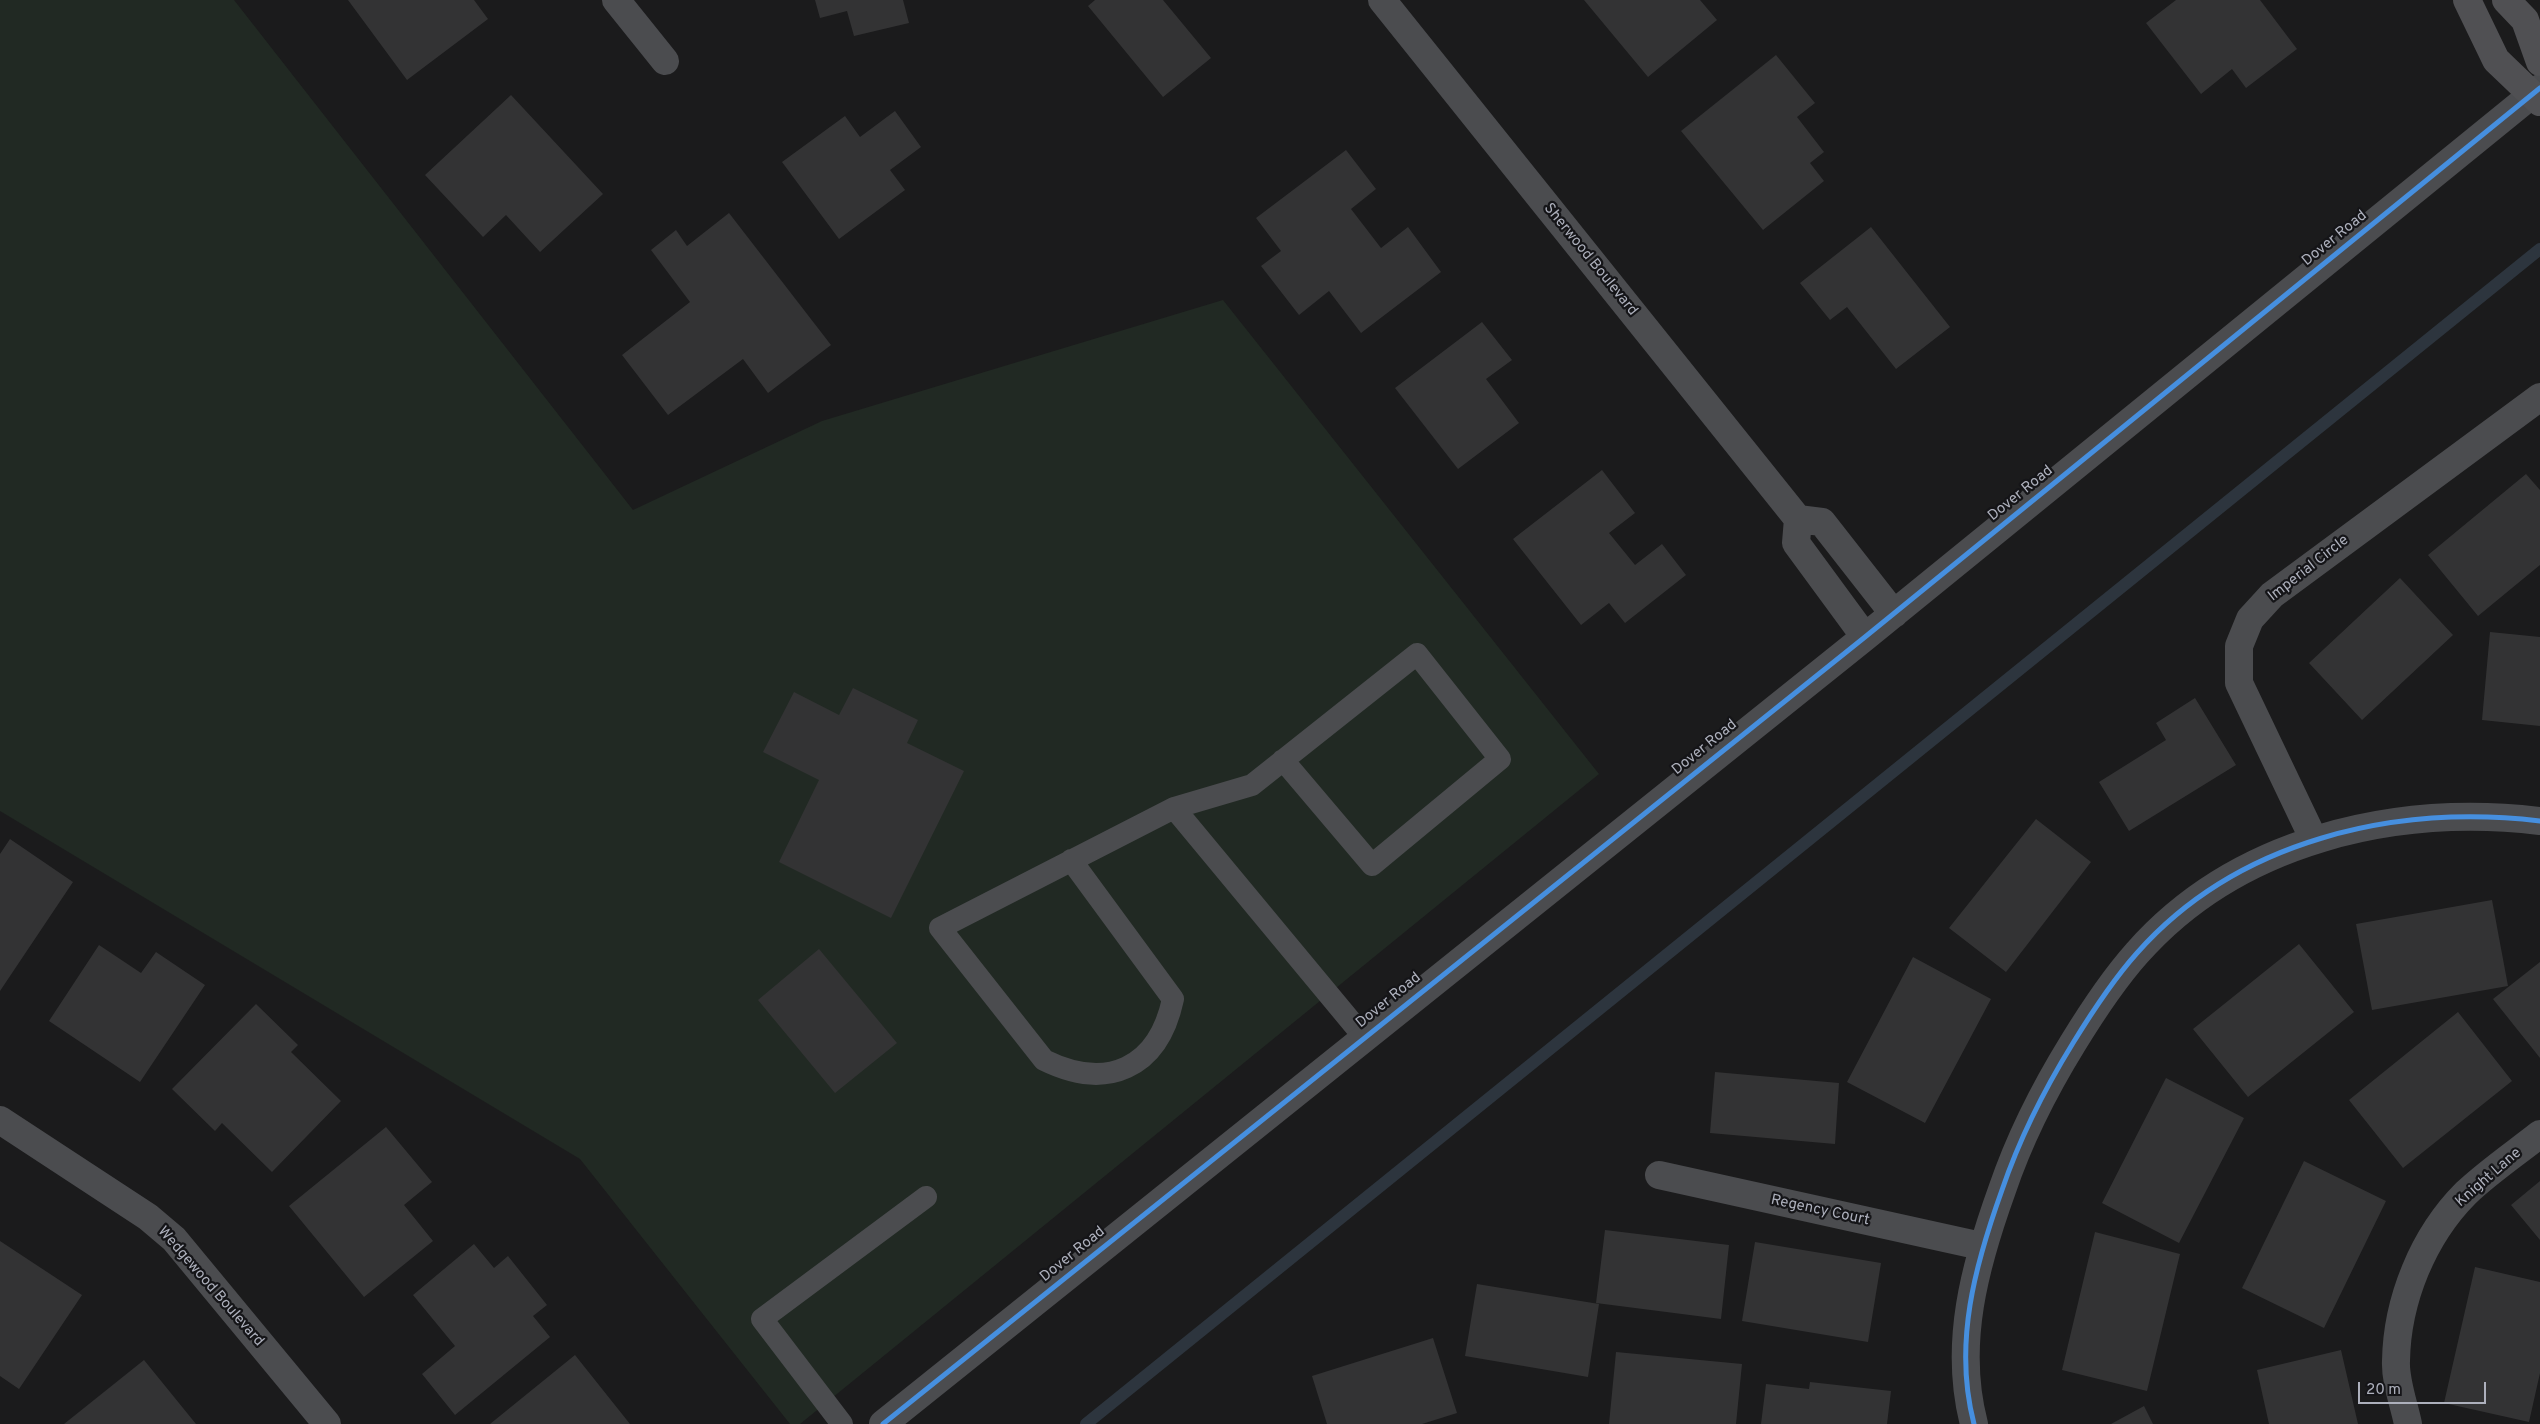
<!DOCTYPE html>
<style>
body{margin:0}
#map{position:relative;width:2540px;height:1424px;overflow:hidden;background:#1b1b1c;font-family:Overpass,sans-serif}
canvas{display:block}
.scale{position:absolute;left:2358px;top:1382px;width:128px;height:22px;box-sizing:border-box;border:2px solid #adb0bc;border-top:0;padding-left:6px;font-size:15px;line-height:18px;white-space:nowrap;color:#adb0bc;-webkit-text-stroke:4px #151518;paint-order:stroke}
</style>
<div id="map">
<canvas width="2540" height="1424"></canvas>
<div class="scale">20 m</div>
</div>
<script>
const context = document.querySelector('canvas').getContext('2d');
context.lineJoin = 'round';
function paint(path, color) { context.fillStyle = color; context.fill(path, 'evenodd'); }
function trace(path, color, width, dash) { context.strokeStyle = color; context.lineWidth = width; context.lineCap = dash ? 'butt' : 'round'; context.setLineDash(dash || []); context.stroke(path); }
function write(font, color, halo, rows, align = 'center') {
  context.font = font + ' Overpass,sans-serif'; context.lineWidth = 4.5; context.setLineDash([]); context.textBaseline = 'middle'; context.strokeStyle = halo; context.fillStyle = color; for (const [text, x, y, turn = 0] of rows) {
    context.save(); context.translate(x, y); context.rotate((+turn || 0) * Math.PI / 180); context.textAlign = isNaN(turn) ? turn : align; if (halo) context.strokeText(text, 0, 0); context.fillText(text, 0, 0); context.restore();
  }
}
const green = new Path2D(`
 M0,0H234L633,510L822,421L1223,300L1599,774L800,1424H790L580,1159L0,811Z`);
const stream = new Path2D(`
 M1086,1424L2540,249`);
const building = new Path2D(`
 M348,0H474L488,19L407,80Z
 M815,0H903L909,23L854,36L847,11L820,18Z
 M1095,0H1163L1211,58L1163,97L1088,6Z
 M1584,0H1700L1717,20L1648,77Z
 M2176,0H2260L2297,49L2246,88L2232,69L2201,94L2146,23Z
 M1776,55L1815,103L1797,117L1824,152L1810,163L1824,181L1763,230L1681,131Z
 M511,95L603,194L540,252L506,215L483,237L425,175Z
 M895,111L921,147L890,170L905,190L839,239L782,162L845,116L860,137Z
 M1346,150L1376,189L1351,209L1381,248L1408,227L1441,272L1361,333L1329,291L1299,315L1261,266L1281,251L1256,218Z
 M729,213L831,345L768,393L743,359L668,415L622,355L690,302L651,250L676,230L687,246Z
 M1871,227L1950,327L1896,369L1847,307L1830,320L1800,283Z
 M1482,322L1512,360L1486,379L1519,423L1458,469L1395,388Z
 M1602,470L1635,513L1609,533L1635,565L1662,544L1686,575L1625,623L1609,603L1581,625L1513,539Z
 M2526,474L2540,490V565L2478,616L2428,555Z
 M2400,578L2453,635L2362,720L2309,663Z
 M2490,632L2540,637V726L2482,720Z
 M853,688L918,720L907,743L964,771L891,918L779,862L819,780L763,752L794,692L839,715Z
 M2195,698L2236,765L2129,831L2099,782L2166,740L2156,723Z
 M2036,819L2091,862L2006,972L1949,928Z
 M10,839L73,882L0,991V854Z
 M2492,900L2508,986L2372,1010L2356,924Z
 M2299,944L2354,1012L2248,1097L2193,1029Z
 M99,945L141,973L156,952L205,985L140,1082L49,1021Z
 M819,949L897,1043L835,1093L758,1000Z
 M1913,957L1991,999L1925,1123L1847,1082Z
 M2540,962V1058L2493,999Z
 M256,1004L298,1045L291,1052L341,1101L272,1172L222,1123L215,1131L172,1089Z
 M2458,1012L2512,1081L2403,1168L2349,1100Z
 M1715,1072L1839,1083L1835,1144L1710,1133Z
 M2166,1078L2244,1118L2179,1243L2102,1203Z
 M386,1127L432,1182L404,1205L433,1241L364,1297L289,1206Z
 M2304,1161L2386,1201L2324,1328L2242,1288Z
 M2540,1181V1240L2511,1205Z
 M1605,1230L1729,1245L1721,1319L1596,1303Z
 M2095,1232L2180,1254L2147,1391L2062,1370Z
 M0,1241L82,1295L19,1389L0,1376Z
 M1755,1242L1881,1263L1868,1342L1742,1321Z
 M474,1244L494,1268L508,1256L547,1305L533,1316L550,1337L455,1415L422,1374L455,1346L413,1295Z
 M2475,1267L2540,1282V1373L2529,1422L2444,1403Z
 M1477,1284L1599,1304L1588,1377L1465,1356Z
 M1433,1338L1457,1413L1422,1424H1327L1312,1376Z
 M2341,1350L2358,1424H2269L2257,1370Z
 M1616,1352L1742,1364L1736,1424H1609Z
 M575,1355L630,1424H490Z
 M144,1360L196,1424H64Z
 M1810,1382L1891,1391L1887,1424H1761L1766,1384L1809,1389Z
 M2144,1406L2153,1424H2111Z`);
const lane = new Path2D(`
 M1174,808L1252,785L1417,654L1500,759L1372,865L1283,760
 M1071,860L1173,999C1158,1069 1107,1091 1044,1060L940,928L1174,808L1364,1037
 M842,1424L762,1319L926,1197`);
const street = new Path2D(`
 M616,0L665,61
 M1382,0L1798,519L1796,543L1865,637
 M1798,519L1822,522L1894,614
 M2314,840L2239,683V646L2250,619L2272,595L2540,397
 M0,1120L148,1217L174,1239L327,1424
 M1659,1175L1981,1246
 M883,1424L1865,637L2540,88
 M1974,1424C1953,1344 1975,1265 2002,1190C2020,1137 2044,1090 2073,1043C2092,1012 2112,981 2137,953C2237,840 2394,804 2540,821
 M2408,1424C2404,1404 2395,1381 2396,1361C2397,1300 2423,1236 2466,1193C2488,1172 2516,1153 2540,1134`);
const secondary = new Path2D(`
 M2467,0L2496,60L2540,102
 M2506,0L2525,20L2540,62`);
const cycleway = new Path2D(`
 M883,1424L1865,637L2540,88
 M1974,1424C1953,1344 1975,1265 2002,1190C2020,1137 2044,1090 2073,1043C2092,1012 2112,981 2137,953C2237,840 2394,804 2540,821`);
const streetNames = [
 ["Dover Road",2335,239,-39],
 ["Sherwood Boulevard",1590,260,51],
 ["Dover Road",2021,494,-39],
 ["Imperial Circle",2309,569,-38],
 ["Dover Road",1705,748,-39],
 ["Dover Road",1389,1001,-39],
 ["Knight Lane",2489,1178,-41],
 ["Regency Court",1820,1211,12],
 ["Dover Road",1073,1255,-39],
 ["Wedgewood Boulevard",210,1287,49]
];
paint(green, '#212923');
trace(stream, '#2d353e', 12);
paint(building, '#333334');
trace(lane, '#4b4c4f', 22);
trace(street, '#4b4c4f', 28);
trace(secondary, '#505053', 28);
trace(cycleway, '#468fdf', 5);
write('15px', '#adb0bc', '#151518', streetNames);
</script>
